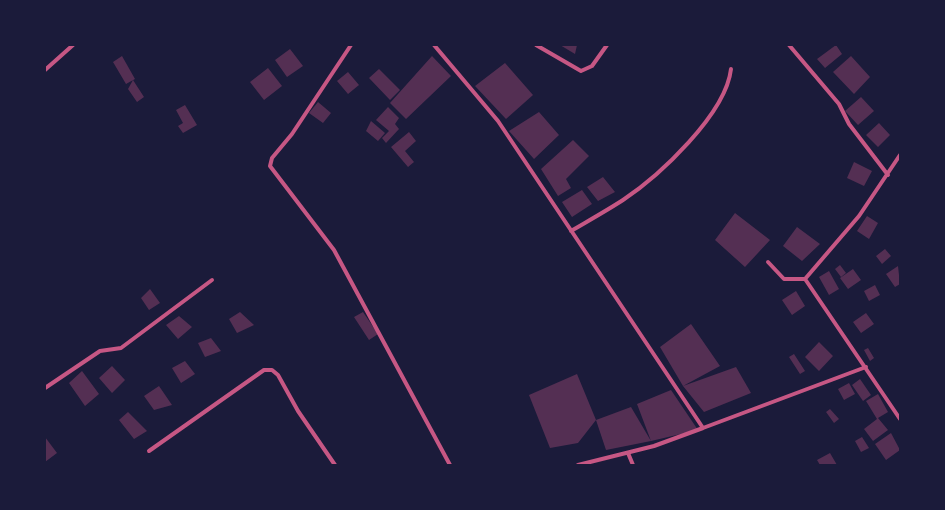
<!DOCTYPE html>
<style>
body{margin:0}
#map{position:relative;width:945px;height:510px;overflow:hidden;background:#1b1b3a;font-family:"Roboto Condensed",sans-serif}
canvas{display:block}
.frame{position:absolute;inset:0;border:46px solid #1b1b3a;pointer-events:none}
</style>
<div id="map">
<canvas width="945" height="510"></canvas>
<div class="frame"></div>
</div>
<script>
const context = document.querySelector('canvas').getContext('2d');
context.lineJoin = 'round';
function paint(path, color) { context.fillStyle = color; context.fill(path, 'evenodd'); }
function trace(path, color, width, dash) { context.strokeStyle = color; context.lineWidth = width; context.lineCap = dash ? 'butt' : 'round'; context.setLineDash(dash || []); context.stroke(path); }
const building = new Path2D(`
 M560,45H577L575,54Z
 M836,45L842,54L825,68L817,59Z
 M290,49L303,66L287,77L275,60Z
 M122,56L135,79L126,84L113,62Z
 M432,56L451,76L406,119L390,103Z
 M851,56L870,77L854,94L833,72Z
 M505,63L533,95L506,119L475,86Z
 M268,68L282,86L264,100L250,82Z
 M379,69L400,90L390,100L369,78Z
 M348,72L359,85L348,94L337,81Z
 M133,80L144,97L137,102L128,89Z
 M861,97L874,111L858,125L845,111Z
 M318,102L331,113L323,123L309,113Z
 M185,105L197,125L183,133L178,126L183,123L176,110Z
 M388,107L399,118L395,124L399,129L386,143L382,138L389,131L376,120Z
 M539,112L559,135L534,159L509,131Z
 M371,121L385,133L378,141L366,131Z
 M879,123L890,135L878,147L866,135Z
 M409,132L416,141L405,151L414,162L408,167L391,147Z
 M573,140L589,156L566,179L571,188L558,196L541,169Z
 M854,162L872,171L864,186L847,178Z
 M603,177L615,192L598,201L587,187Z
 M582,190L592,204L572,217L562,202Z
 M735,213L770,240L745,267L715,240Z
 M867,216L878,223L869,239L857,231Z
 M797,227L820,244L802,261L783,246Z
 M885,249L891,256L882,264L876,256Z
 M840,265L846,273L841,277L835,269Z
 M898,266L900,284L895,287L886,274Z
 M853,269L861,280L848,289L840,278Z
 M829,271L839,289L829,295L819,277Z
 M875,285L880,295L869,301L864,291Z
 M150,289L160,303L149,310L141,298Z
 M796,291L805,306L792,315L782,300Z
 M240,312L254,325L237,333L229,319Z
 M363,312L378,334L369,340L354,317Z
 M866,313L874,324L861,333L853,322Z
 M179,316L192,327L178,339L166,325Z
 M691,324L720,366L683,386L736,367L751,393L704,412L683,386L660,347Z
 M211,338L221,351L205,357L198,343Z
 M819,342L833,356L819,371L805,357Z
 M868,348L874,358L870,361L864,350Z
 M794,354L805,371L800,374L789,357Z
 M185,361L195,374L181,383L172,368Z
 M112,366L125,380L112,393L99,378Z
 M82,371L99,394L85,406L69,383Z
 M577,374L596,420L578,443L550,448L529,395Z
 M860,379L871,395L863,401L852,385Z
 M849,383L855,394L844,400L838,389Z
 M159,386L172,405L154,410L144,396Z
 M671,390L698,430L651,441L606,450L596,420L631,407L651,441L637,404Z
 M878,394L888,412L878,418L888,430L873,441L864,429L877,419L866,401Z
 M830,409L839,419L834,423L826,412Z
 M128,412L147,431L134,439L119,420Z
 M891,433L900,450L886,460L875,444Z
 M45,437L57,453L45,462Z
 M862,437L869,448L861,452L855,441Z
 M830,453L837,465H820L817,460Z`);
const minor = new Path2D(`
 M351,45L292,134L272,158L270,166L334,250L450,465
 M434,45L498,121L703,428L866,367
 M536,45L581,71L592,66L607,45
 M789,45L839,104L849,124L888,175
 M45,70L73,45
 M900,155L859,216L805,279L900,419
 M571,231C588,221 606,211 623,200C659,176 726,114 731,69
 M768,262L784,279H805
 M45,388L100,351L121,348L212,280
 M149,451L264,370H272L278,375L298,411L335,465
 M628,453L633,465
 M578,465L654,446L703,428`);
paint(building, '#542f53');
trace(minor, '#c65784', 4);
</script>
